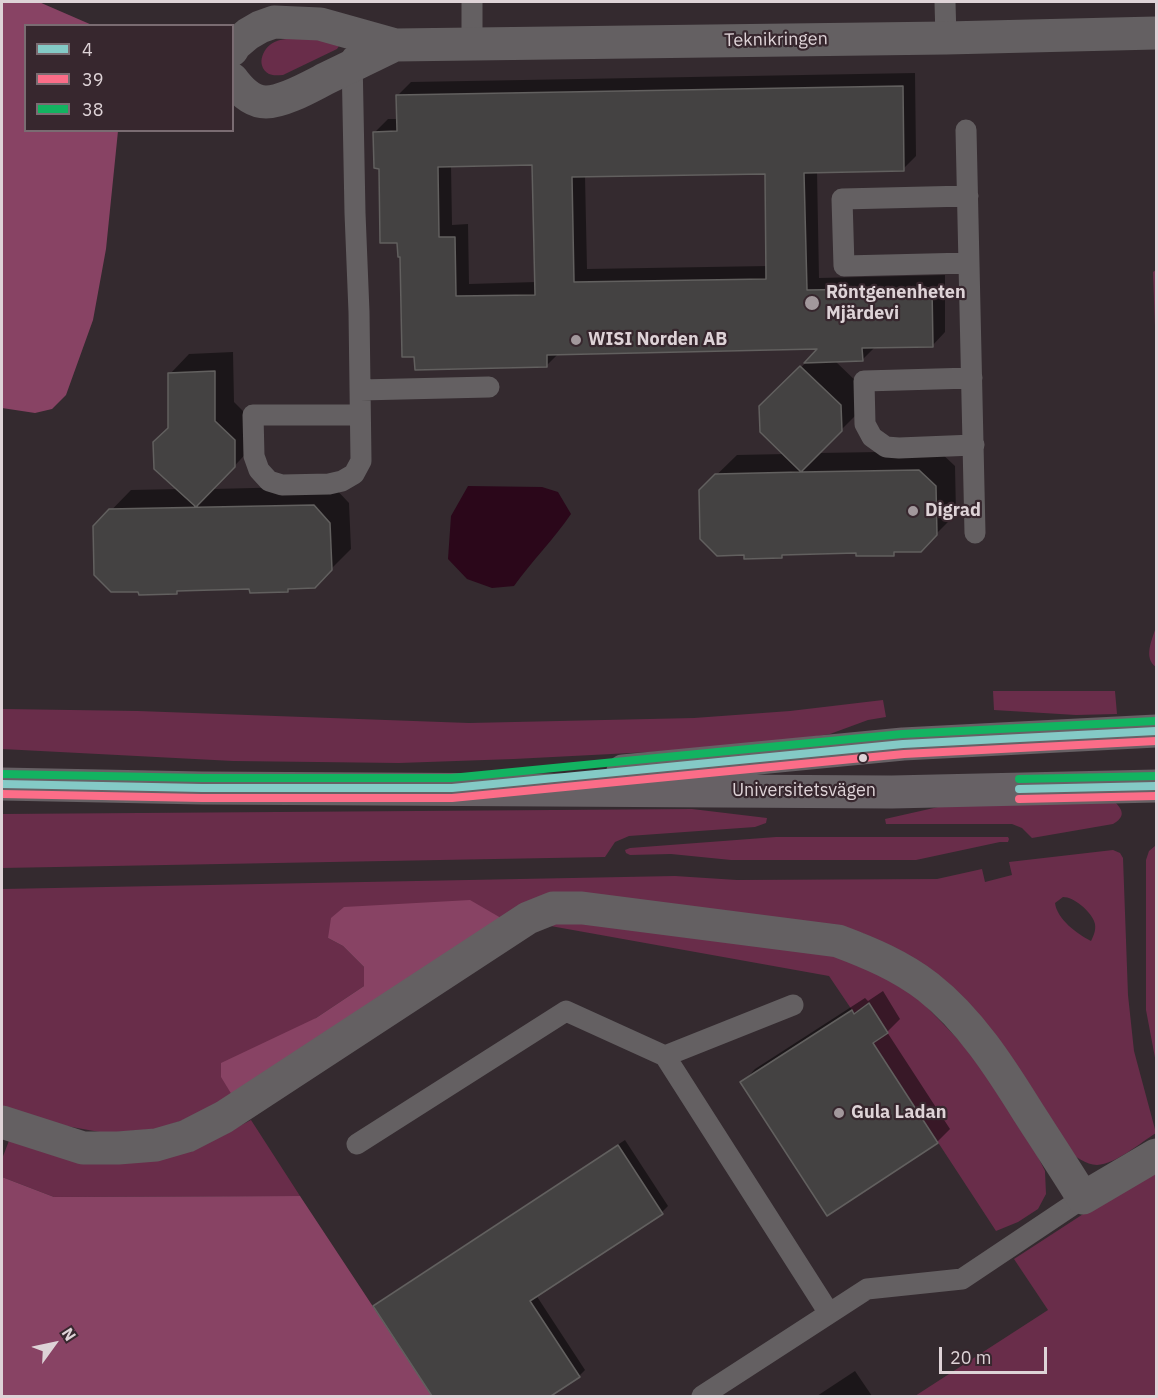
<!DOCTYPE html>
<meta charset="utf-8">
<style>
body{margin:0}
#map{position:relative;width:1158px;height:1398px;overflow:hidden;background:#342a2f;font-family:"IBM Plex Sans",sans-serif}
canvas{display:block}
.frame{position:absolute;inset:0;border:3px solid #ded3d7;pointer-events:none}
.legend{position:absolute;left:24px;top:24px;width:210px;height:108px;box-sizing:border-box;background:#37272e;border:2px solid #7a6c72;margin:0;padding:8px 10px;list-style:none;font-size:18px;color:#ded3d7}
.legend li{display:flex;align-items:center;gap:12px;height:30px}
.legend b{width:30px;border:2px solid #7a6c72}
.north{position:absolute;left:24px;top:1314px;width:60px;height:60px;-webkit-text-stroke:4px #37272e;paint-order:stroke;rotate:57deg;font-size:16px;font-weight:700;line-height:24px;text-align:center;color:#ded3d7}
.north::after{content:'';display:block;margin:auto;width:21px;height:27px;background:#ded3d7;clip-path:polygon(50% 0,100% 100%,50% 72%,0 100%)}
.scale{position:absolute;left:939px;top:1347px;width:108px;height:27px;box-sizing:border-box;border:3px solid #ded3d7;border-top:0;padding-left:8px;font-size:18px;line-height:21px;white-space:nowrap;color:#ded3d7;-webkit-text-stroke:4px #37272e;paint-order:stroke}
</style>
<div id="map">
<canvas width="1158" height="1398"></canvas>
<div class="frame"></div>
<ul class="legend">
<li><b style="height:8px;background:#84cac6"></b>4</li>
<li><b style="height:8px;background:#fb6d88"></b>39</li>
<li><b style="height:8px;background:#13b361"></b>38</li>
</ul>
<div class="north">N</div>
<div class="scale">20 m</div>
</div>
<script>
const context = document.querySelector('canvas').getContext('2d');
context.lineJoin = 'round';
function paint(path, color) { context.fillStyle = color; context.fill(path, 'evenodd'); }
function trace(path, color, width, dash) { context.strokeStyle = color; context.lineWidth = width; context.lineCap = dash ? 'butt' : 'round'; context.setLineDash(dash || []); context.stroke(path); }
function write(font, color, halo, rows, align = 'center') {
  context.font = font + ' "IBM Plex Sans",sans-serif'; context.lineWidth = 4.5; context.setLineDash([]); context.textBaseline = 'middle'; context.strokeStyle = halo; context.fillStyle = color; for (const [text, x, y, turn = 0] of rows) {
    context.save(); context.translate(x, y); context.rotate((+turn || 0) * Math.PI / 180); context.textAlign = isNaN(turn) ? turn : align; if (halo) context.strokeText(text, 0, 0); context.fillText(text, 0, 0); context.restore();
  }
}
const green = new Path2D(`
 M330,37L339,46L337,49L283,75C278,75 274,76 269,74C254,65 264,45 277,41C287,37 317,38 330,37Z
 M1156,270V354L1153,272Z
 M1156,627V667C1143,658 1152,640 1156,627Z
 M993,691H1115L1117,714L1076,715L994,710Z
 M883,700L886,717L868,720L830,734L804,738L670,751L514,759L399,763L233,761L2,749V709H5L138,711L469,723L694,718L790,711Z
 M1114,801C1124,811 1125,817 1113,824L1032,838L1022,828L1012,824H886L885,819L947,805Z
 M692,809L767,818L766,823L755,827L629,836L615,842L605,857L2,868V814Z
 M776,837H1008L1009,839L1008,842H1000L916,860H731L671,854L630,855L626,853L625,850L630,848Z
 M1155,846H1156V1063L1146,1010V860L1149,851Z
 M1113,850L1120,853L1123,858L1128,995L1134,1051L1156,1133C1140,1143 1116,1164 1097,1165C1086,1165 1075,1156 1067,1150L863,933L501,918L328,938L343,946L364,967V986L316,1018L232,1095L198,1115L157,1129L105,1133L55,1124L2,1108V889L675,876L737,880L937,879L982,869L985,882L1012,875L1009,862ZM1063,897C1074,897 1090,911 1094,921C1097,928 1094,935 1091,941C1077,934 1057,919 1055,903Z
 M566,919L823,951L895,981L921,1001L983,1065L1036,1153L1045,1171L1046,1194L1038,1209L1018,1222L996,1231L873,1043L888,1033L869,1004L854,1013L829,976L545,925Z
 M251,1120L300,1196L54,1197L2,1177V1159L10,1138L224,1134Z
 M1156,1169V1396H915L1048,1310L1014,1259L1137,1179Z`);
const forest = new Path2D(`
 M2,2H39L92,25L26,26V130L118,131L106,249L93,320L66,395L52,409L35,413L2,408Z
 M470,900L501,918L232,1095L221,1077V1063L316,1018L364,986V967L343,946L328,938L331,918L344,907Z
 M2,1177L54,1197L300,1196L432,1396H2Z`);
const water = new Path2D(`
 M468,486L542,487L558,492L571,514C554,539 532,561 514,586L492,588L467,579L448,559L451,516Z`);
const shadow = new Path2D(`
 M915,73L916,156L903,169L817,171L819,278L945,275V332L932,346L875,347L862,360H834L860,385L861,410L818,453L939,451L955,466L956,514L920,550L896,551L893,554L857,552L785,553L782,557L745,554L700,491L737,455L785,454L760,407L821,348L559,353L546,366L402,256L380,167L375,132L388,119H398V95L411,82ZM534,163L536,282L469,284L468,224L452,225L451,165ZM766,172L768,266L587,269L585,176Z
 M233,352L234,402L253,421V446L213,489L333,486L349,503L351,549L314,586L291,587L287,590L251,588L180,589L177,593L95,527L131,490L179,489L169,428L170,374L189,354Z
 M883,991L900,1019L887,1032L950,1129L937,1142L742,1083L755,1069L865,998L868,1001Z
 M625,1140L668,1206L662,1212L536,1295L585,1370L579,1376L548,1396H434L375,1307L381,1300Z
 M855,1371L872,1396H817Z`);
const building = new Path2D(`
 M903,86L904,171L804,173L807,290L932,288L933,347L862,348L863,361L804,363L817,349L547,355V367L415,370L414,357H402L400,257H398L397,243H380L379,169L374,168L373,132L397,131L396,95ZM532,165L535,295L456,296L455,237H439L438,167ZM765,174L766,279L574,282L572,177Z
 M800,366L841,405L842,431L801,472L919,470L936,486L937,535L921,552H894V556H856V553L782,555V558L744,559V555L717,556L700,539L699,490L715,474L801,472L760,432L759,406Z
 M215,371V421L235,440V467L196,507L154,469L153,442L168,428V373Z
 M314,505L330,523L332,570L315,588L288,589V592L250,593L249,589L177,591V594L139,595L138,592H111L94,575L93,526L109,509Z
 M869,1003L888,1033L873,1043L938,1143L827,1216L740,1082L852,1010L854,1014Z
 M618,1145L663,1214L530,1301L580,1377L551,1396H432L373,1306Z`);
const lane = new Path2D(`
 M472,2V44
 M945,2L946,38
 M352,57L355,213L359,312L361,461L354,474L342,481L329,484L282,485L269,481L259,470L254,456L253,415H360
 M966,130L975,533
 M968,196L842,199L844,266L969,263
 M972,378L864,381L865,424L872,437L886,447L899,448L974,445
 M360,390L489,387
 M665,1056L793,1005
 M357,1144L566,1011L665,1056L829,1313
 M702,1396L867,1289L962,1279L1083,1198`);
const street = new Path2D(`
 M232,50L235,45L248,34L260,27L274,22L320,24L395,45L946,38L1156,33
 M232,79C240,90 252,102 266,102C284,102 311,86 327,78C350,67 372,56 395,45
 M2,1122L83,1148H118L156,1145L187,1136L224,1117L528,918L553,908H582L838,941C870,953 901,966 928,987C970,1020 1000,1067 1028,1112C1046,1140 1065,1169 1083,1198L1156,1155`);
const secondary = new Path2D(`
 M623,771L903,744L1156,731
 M2,784L202,788L892,792L1156,786`);
const bus1 = new Path2D(`
 M2,784L202,788H452L903,744L1156,731
 M1019,789L1156,786`);
const bus2 = new Path2D(`
 M2,794L202,798H452L904,754L1156,741
 M1019,799L1156,796`);
const bus3 = new Path2D(`
 M2,774L202,778H451L902,734L1155,721
 M1019,779L1156,776`);
const markers = [
 [812,303,8,"#a2989c"],
 [576,340,6,"#a2989c"],
 [913,511,6,"#a2989c"],
 [863,758,5,"#ded3d7"],
 [839,1113,6,"#a2989c"]
];
const streetNames = [
 ["Teknikringen",776,40,-1],
 ["Universitetsvägen",804,791]
];
const poiNames = [
 ["Röntgenenheten",826,293],
 ["Mjärdevi",826,314],
 ["WISI Norden AB",588,340],
 ["Digrad",925,511],
 ["Gula Ladan",851,1113]
];
paint(green, '#692d4a');
paint(forest, '#884364');
paint(water, '#2b071a');
paint(shadow, '#0007');
paint(building, '#444242');
trace(building, '#62605f', 1.5);
trace(lane, '#646062', 21);
trace(street, '#646062', 33);
trace(secondary, '#676165', 33);
trace(bus1, '#84cac6', 8);
trace(bus2, '#fb6d88', 8);
trace(bus3, '#13b361', 8);
for (const [x, y, r, color] of markers) { const dot = new Path2D(); dot.arc(x, y, r, 0, 2 * Math.PI); context.fillStyle = color; context.fill(dot); trace(dot, '#37272e', 2); }
write('18px', '#ded3d7', '#37272e', streetNames);
write('bold 18px', '#ded3d7', '#37272e', poiNames, 'left');
</script>
